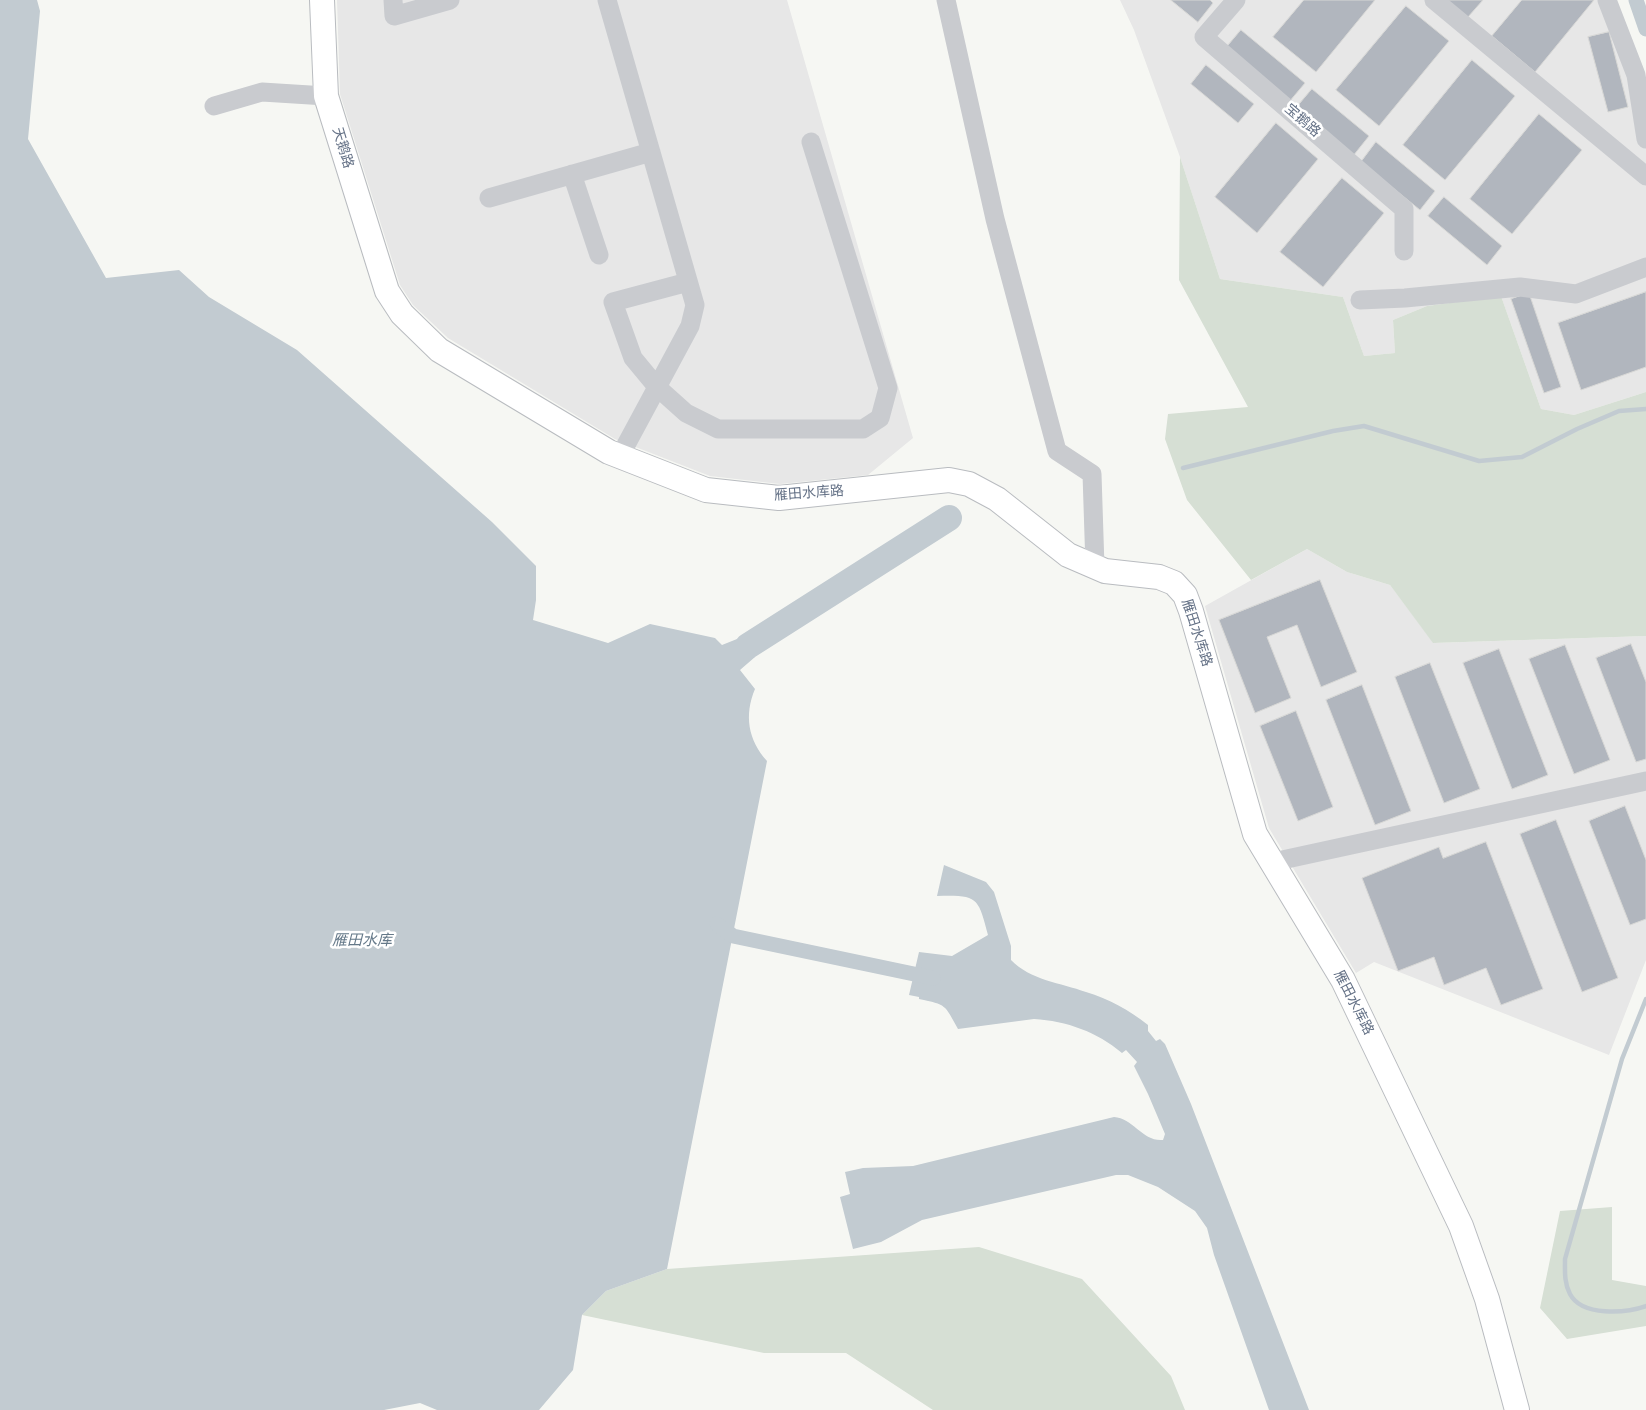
<!DOCTYPE html>
<meta charset="utf-8">
<style>
body{margin:0}
canvas{display:block;background:#f6f7f3}
</style>
<canvas width="1646" height="1410"></canvas>
<script>
const context = document.querySelector('canvas').getContext('2d');
context.lineJoin = 'round';
function paint(path, color) { context.fillStyle = color; context.fill(path, 'evenodd'); }
function trace(path, color, width, dash) { context.strokeStyle = color; context.lineWidth = width; context.lineCap = dash ? 'butt' : 'round'; context.setLineDash(dash || []); context.stroke(path); }
function write(font, color, halo, rows, align = 'center') {
  context.font = font + ' Jost,"Noto Sans SC",sans-serif'; context.lineWidth = 5; context.setLineDash([]); context.textBaseline = 'middle'; context.strokeStyle = halo; context.fillStyle = color; for (const [text, x, y, turn = 0] of rows) {
    context.save(); context.translate(x, y); context.rotate((+turn || 0) * Math.PI / 180); context.textAlign = isNaN(turn) ? turn : align; if (halo) context.strokeText(text, 0, 0); context.fillText(text, 0, 0); context.restore();
  }
}
const built = new Path2D(`
 M337,0H787L913,438L868,475L780,484L710,476L615,439L448,338L413,305L400,285L340,94Z
 M1120,0H1615L1646,88V392L1574,415L1541,409L1501,296L1427,306L1393,320L1395,353L1364,356L1343,297L1220,279L1180,157L1134,30Z
 M1307,549L1347,572L1390,585L1434,643L1646,636V960L1609,1055L1374,962L1356,973L1269,828L1205,606Z`);
const green = new Path2D(`
 M1180,157L1220,279L1343,297L1364,356L1395,353L1393,320L1427,306L1501,296L1541,409L1574,415L1646,392V636L1433,643L1390,585L1347,572L1307,549L1251,580L1187,500L1165,439L1168,414L1248,407L1179,280Z
 M1612,1207V1280L1646,1286V1326L1567,1339L1540,1308L1560,1211Z
 M979,1247L1082,1279L1171,1376L1185,1410H933L846,1353H764L582,1315L606,1291L667,1269Z`);
const water = new Path2D(`
 M0,0H37L40,11L28,139L106,278L179,270L209,297L297,350L492,522L536,566V600L533,620L608,643L650,624L715,638L722,645L742,637L755,657L740,670L755,689C744,715 748,740 767,761L667,1269L606,1291L582,1315L573,1370L539,1410H437L420,1403L384,1410H0Z
 M944,865L986,882L994,892L1011,946V960C1030,980 1061,983 1086,992C1109,999 1129,1010 1148,1025V1031L1156,1041L1160,1039L1165,1044L1191,1104L1309,1410H1269L1214,1255L1207,1228L1195,1211L1158,1187L1128,1175H1116L922,1220L881,1242L853,1249L840,1197L850,1194L845,1172L863,1168L913,1166L1114,1117C1133,1118 1143,1142 1163,1140L1165,1134L1148,1094L1134,1066L1137,1062L1126,1050L1122,1053C1097,1032 1067,1021 1034,1019L958,1029C944,1004 947,1005 919,999V997L909,995L919,952L952,956L988,935C978,897 978,895 937,896Z`);
const stream = new Path2D(`
 M1183,468L1333,431L1364,426L1479,461L1522,457L1577,429L1619,411L1646,409
 M1646,999L1622,1059L1565,1259C1565,1271 1564,1283 1570,1294C1582,1317 1626,1313 1646,1306`);
const canal = new Path2D(`
 M1636,0L1646,29
 M717,924L733,936L933,978`);
const river = new Path2D(`
 M748,646L949,518`);
const building = new Path2D(`
 M1171,0H1210L1213,3L1198,22Z
 M1304,0H1375L1316,72L1273,37Z
 M1447,0H1483L1468,17Z
 M1522,0H1594L1535,72L1492,36Z
 M1406,6L1449,41L1379,126L1336,90Z
 M1241,30L1305,83L1289,102L1225,49Z
 M1609,32L1628,107L1608,112L1588,37Z
 M1472,60L1515,96L1445,180L1403,145Z
 M1206,65L1254,104L1238,123L1191,84Z
 M1312,89L1369,136L1353,156L1296,108Z
 M1539,114L1582,150L1512,234L1470,199Z
 M1276,123L1318,159L1257,233L1215,197Z
 M1376,142L1435,191L1420,210L1361,162Z
 M1342,178L1384,213L1323,287L1280,252Z
 M1444,197L1502,246L1487,265L1428,216Z
 M1646,292V367L1581,390L1558,323Z
 M1529,293L1561,387L1544,393L1511,299Z
 M1320,580L1357,672L1321,687L1297,625L1267,637L1291,698L1255,713L1219,620Z
 M1631,644L1646,682V759L1636,762L1596,658Z
 M1565,645L1610,760L1574,774L1529,659Z
 M1499,649L1548,775L1512,789L1463,663Z
 M1430,663L1480,789L1444,803L1395,677Z
 M1362,685L1411,811L1375,825L1326,700Z
 M1296,711L1333,807L1298,821L1260,726Z
 M1625,806L1646,860V919L1630,925L1589,821Z
 M1556,820L1618,978L1582,992L1520,834Z
 M1486,842L1543,989L1501,1005L1486,968L1444,985L1434,957L1398,971L1362,878L1439,847L1443,858Z`);
const minor = new Path2D(`
 M393,0L394,16L450,0
 M607,0L695,305L690,326L620,456
 M946,0L995,219L1057,451L1092,474L1095,567
 M1236,0L1204,37L1404,209V251
 M1434,0L1646,176
 M1607,0L1636,75L1646,139
 M214,106L262,92L326,96
 M572,174L599,255
 M489,198L651,152
 M688,282L613,302L633,358L657,387L686,413L718,429H863L880,418L888,388L811,142
 M1360,300L1405,298L1520,287L1576,294L1646,267
 M1273,862L1646,781`);
const major = new Path2D(`
 M322,0L326,96L387,291L402,314L439,350L609,452L706,490L779,498L949,480L969,484L997,499L1068,555L1105,571L1159,577L1174,583L1185,595L1191,611L1255,834L1343,980L1461,1226L1487,1299L1517,1410`);
const streetNames = [
 ["宝鹅路",1302,121,41],
 ["天鹅路",342,148,73],
 ["雁田水库路",809,494,-4],
 ["雁田水库路",1196,633,72],
 ["雁田水库路",1353,1003,63]
];
const waterNames = [
 ["雁田水库",362,941]
];
paint(built, '#e7e7e7');
paint(green, '#d6dfd4');
paint(water, '#c2cbd1');
trace(stream, '#c2cbd1', 4.5);
trace(canal, '#c2cbd1', 15);
trace(river, '#c2cbd1', 26);
paint(building, '#b1b6be');
trace(building, '#d8d8d6', 1);
trace(major, '#b9bcc0', 26);
trace(minor, '#c9cbcf', 19);
trace(major, '#fff', 24);
write('14px', '#647186', '#fff', streetNames);
write('italic 15px', '#657989', '#fff', waterNames);
</script>
